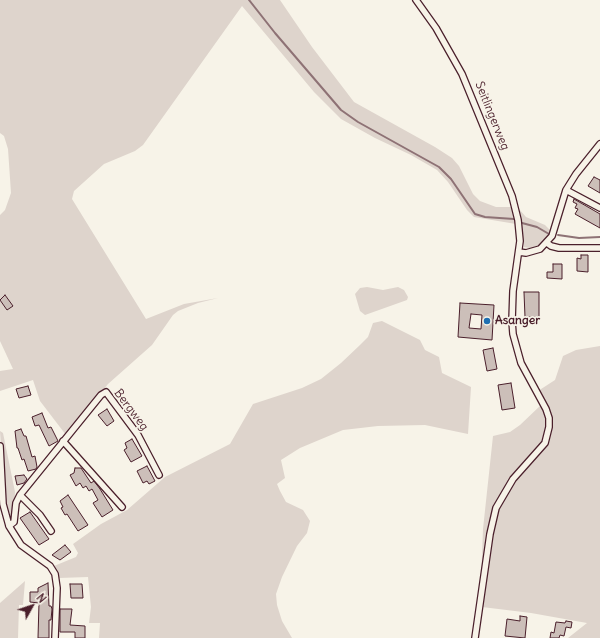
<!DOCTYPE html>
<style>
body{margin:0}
#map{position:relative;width:600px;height:638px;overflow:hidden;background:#f7f3e8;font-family:Delius,sans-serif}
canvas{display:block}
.north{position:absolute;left:12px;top:586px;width:40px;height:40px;-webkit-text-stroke:3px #f7f3e8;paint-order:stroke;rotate:50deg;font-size:11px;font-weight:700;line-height:16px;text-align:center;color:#4a1f2b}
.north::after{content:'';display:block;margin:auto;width:14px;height:18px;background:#4a1f2b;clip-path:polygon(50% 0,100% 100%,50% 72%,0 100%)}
</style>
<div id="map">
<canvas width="600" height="638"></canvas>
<div class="north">N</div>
</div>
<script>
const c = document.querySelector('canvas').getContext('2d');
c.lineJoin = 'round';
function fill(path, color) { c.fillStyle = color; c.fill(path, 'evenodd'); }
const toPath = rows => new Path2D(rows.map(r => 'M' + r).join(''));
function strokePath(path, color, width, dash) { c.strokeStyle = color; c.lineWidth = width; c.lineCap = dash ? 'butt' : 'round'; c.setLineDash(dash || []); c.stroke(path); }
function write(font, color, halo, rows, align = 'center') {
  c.font = font + ' Delius,sans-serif'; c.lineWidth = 3.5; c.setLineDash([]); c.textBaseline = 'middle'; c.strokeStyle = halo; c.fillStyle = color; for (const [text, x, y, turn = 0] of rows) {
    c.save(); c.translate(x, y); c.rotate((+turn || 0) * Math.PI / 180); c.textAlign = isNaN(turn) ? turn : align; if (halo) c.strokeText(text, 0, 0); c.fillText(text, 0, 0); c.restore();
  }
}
fill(toPath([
 [0,0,280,0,312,47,354,102,435,147,452,158,459,166,473,194,480,201,496,207,512,207,516,224,474,217,467,210,448,182,437,170,411,155,375,138,341,119,314,92,242,6,143,145,135,151,104,164,74,191,72,199,146,319,184,304,218,298,198,303,178,311,173,315,152,345,108,384,66,435,40,401,33,380,0,391,0,371,13,369,0,341,0,215,5,210,11,193,8,149,4,136,0,133],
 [519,209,526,217,545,225,552,232,542,245,535,249,524,247],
 [367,287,383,290,398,287,404,290,408,297,407,300,365,315,360,311,355,294,360,288],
 [382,321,420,340,425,350,439,357,442,373,471,387,468,434,425,425,378,426,343,430,300,448,281,460,285,478,277,484,280,491,286,502,303,510,310,521,307,533,297,546,282,577,276,594,277,605,282,621,292,638,99,638,100,623,89,623,91,607,88,577,59,578,54,566,76,557,78,553,73,544,101,524,127,510,165,477,230,444,253,404,302,388,321,379,341,363,360,345,368,337,373,323],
 [600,346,600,638,568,638,587,623,531,613,482,607,492,534,498,507,509,487,545,447,549,438,552,427,550,412,538,391,555,380,563,356,576,350],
 [541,405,547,420,544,438,541,444,508,481,494,507,481,583,483,529,493,436,510,432,520,425],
 [0,431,3,433,15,492,14,510,11,517,5,503],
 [25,581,23,605,19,605,18,638,0,638,0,603]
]), '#ded4cc');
strokePath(toPath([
 [249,0,275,33,341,110,358,122,439,167,451,179,475,214,485,217,514,219],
 [522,223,537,227,549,234],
 [558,235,579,238,600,237]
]), '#8e7275', 2);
const building = toPath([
 [594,177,600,180,600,193,588,186,594,177],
 [574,199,600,214,600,228,575,214,578,209,575,208,577,204,573,202,574,199],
 [581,255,588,255,588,272,577,271,577,258,581,259,581,255],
 [553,264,562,264,562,279,547,278,547,272,553,272,553,264],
 [524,292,539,292,539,317,525,317,524,292],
 [5,295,13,306,7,310,0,300,5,295],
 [460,303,494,305,492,340,458,337,460,303],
 [471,314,482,315,481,329,469,328,471,314],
 [493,348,497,369,487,371,483,350,493,348],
 [511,383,515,408,502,410,498,385,511,383],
 [28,386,31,395,19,398,16,389,28,386],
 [107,409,114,421,107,426,98,415,107,409],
 [42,413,48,428,51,427,58,441,49,446,39,425,35,426,32,417,42,413],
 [21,429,24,436,26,436,32,457,35,456,37,467,36,469,28,471,24,459,22,460,18,448,17,448,15,431,21,429],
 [132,439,142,456,131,462,124,450,127,448,125,443,132,439],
 [147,466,155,481,149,484,147,481,143,483,137,471,147,466],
 [75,468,81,468,91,483,94,481,100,489,113,510,102,517,93,503,98,500,92,489,89,491,86,486,83,488,80,483,76,486,70,475,74,473,75,468],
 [24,475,27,479,24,483,17,485,15,476,24,475],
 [68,495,88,525,78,531,67,514,65,515,61,508,63,507,60,501,68,495],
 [30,512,49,539,39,545,20,518,30,512],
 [65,545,71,552,60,560,52,555,65,545],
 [48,583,49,606,51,606,52,609,51,620,49,620,49,638,38,638,39,603,30,602,30,592,38,592,38,588,48,583],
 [70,584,82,584,83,598,71,598,70,584],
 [60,609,72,609,70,625,85,626,85,638,75,638,75,632,60,632,60,609],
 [520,616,527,617,525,638,505,636,507,619,520,621,520,616],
 [566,621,572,622,571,628,566,627,564,636,560,635,559,638,550,638,551,632,554,633,556,622,565,623,566,621]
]);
fill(building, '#ccbfb9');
strokePath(building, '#4a1f2b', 1);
const minor = toPath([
 [416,0,436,28,462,74,512,196,518,220,520,241,513,291,512,321,513,334,521,363,546,409,549,418,549,427,545,443,513,479,496,508,490,534,475,638],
 [566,190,600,208],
 [547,243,551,246,559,248,600,248],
 [519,252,526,253,540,249,552,236,566,190,576,174,600,144],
 [63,441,122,507],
 [0,446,3,504,9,526,21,545,50,566,55,574,57,588,55,638],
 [20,495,40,515,51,531],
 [9,526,14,522,16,503,20,495,101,395,106,392,138,435,159,475]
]);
strokePath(minor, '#4a1f2b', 8);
strokePath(minor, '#f7f3e8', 5.5);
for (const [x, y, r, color] of [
 [487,321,4,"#1f6fb2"]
]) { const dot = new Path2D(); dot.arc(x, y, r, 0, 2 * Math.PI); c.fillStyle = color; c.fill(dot); strokePath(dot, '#f7f3e8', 1.5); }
write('12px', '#4a1f2b', '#f7f3e8', [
 ["Seitlingerweg",492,116,68],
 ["Bergweg",131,410,53]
]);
write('bold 12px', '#4a1f2b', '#f7f3e8', [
 ["Asanger",495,321]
], 'left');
</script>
